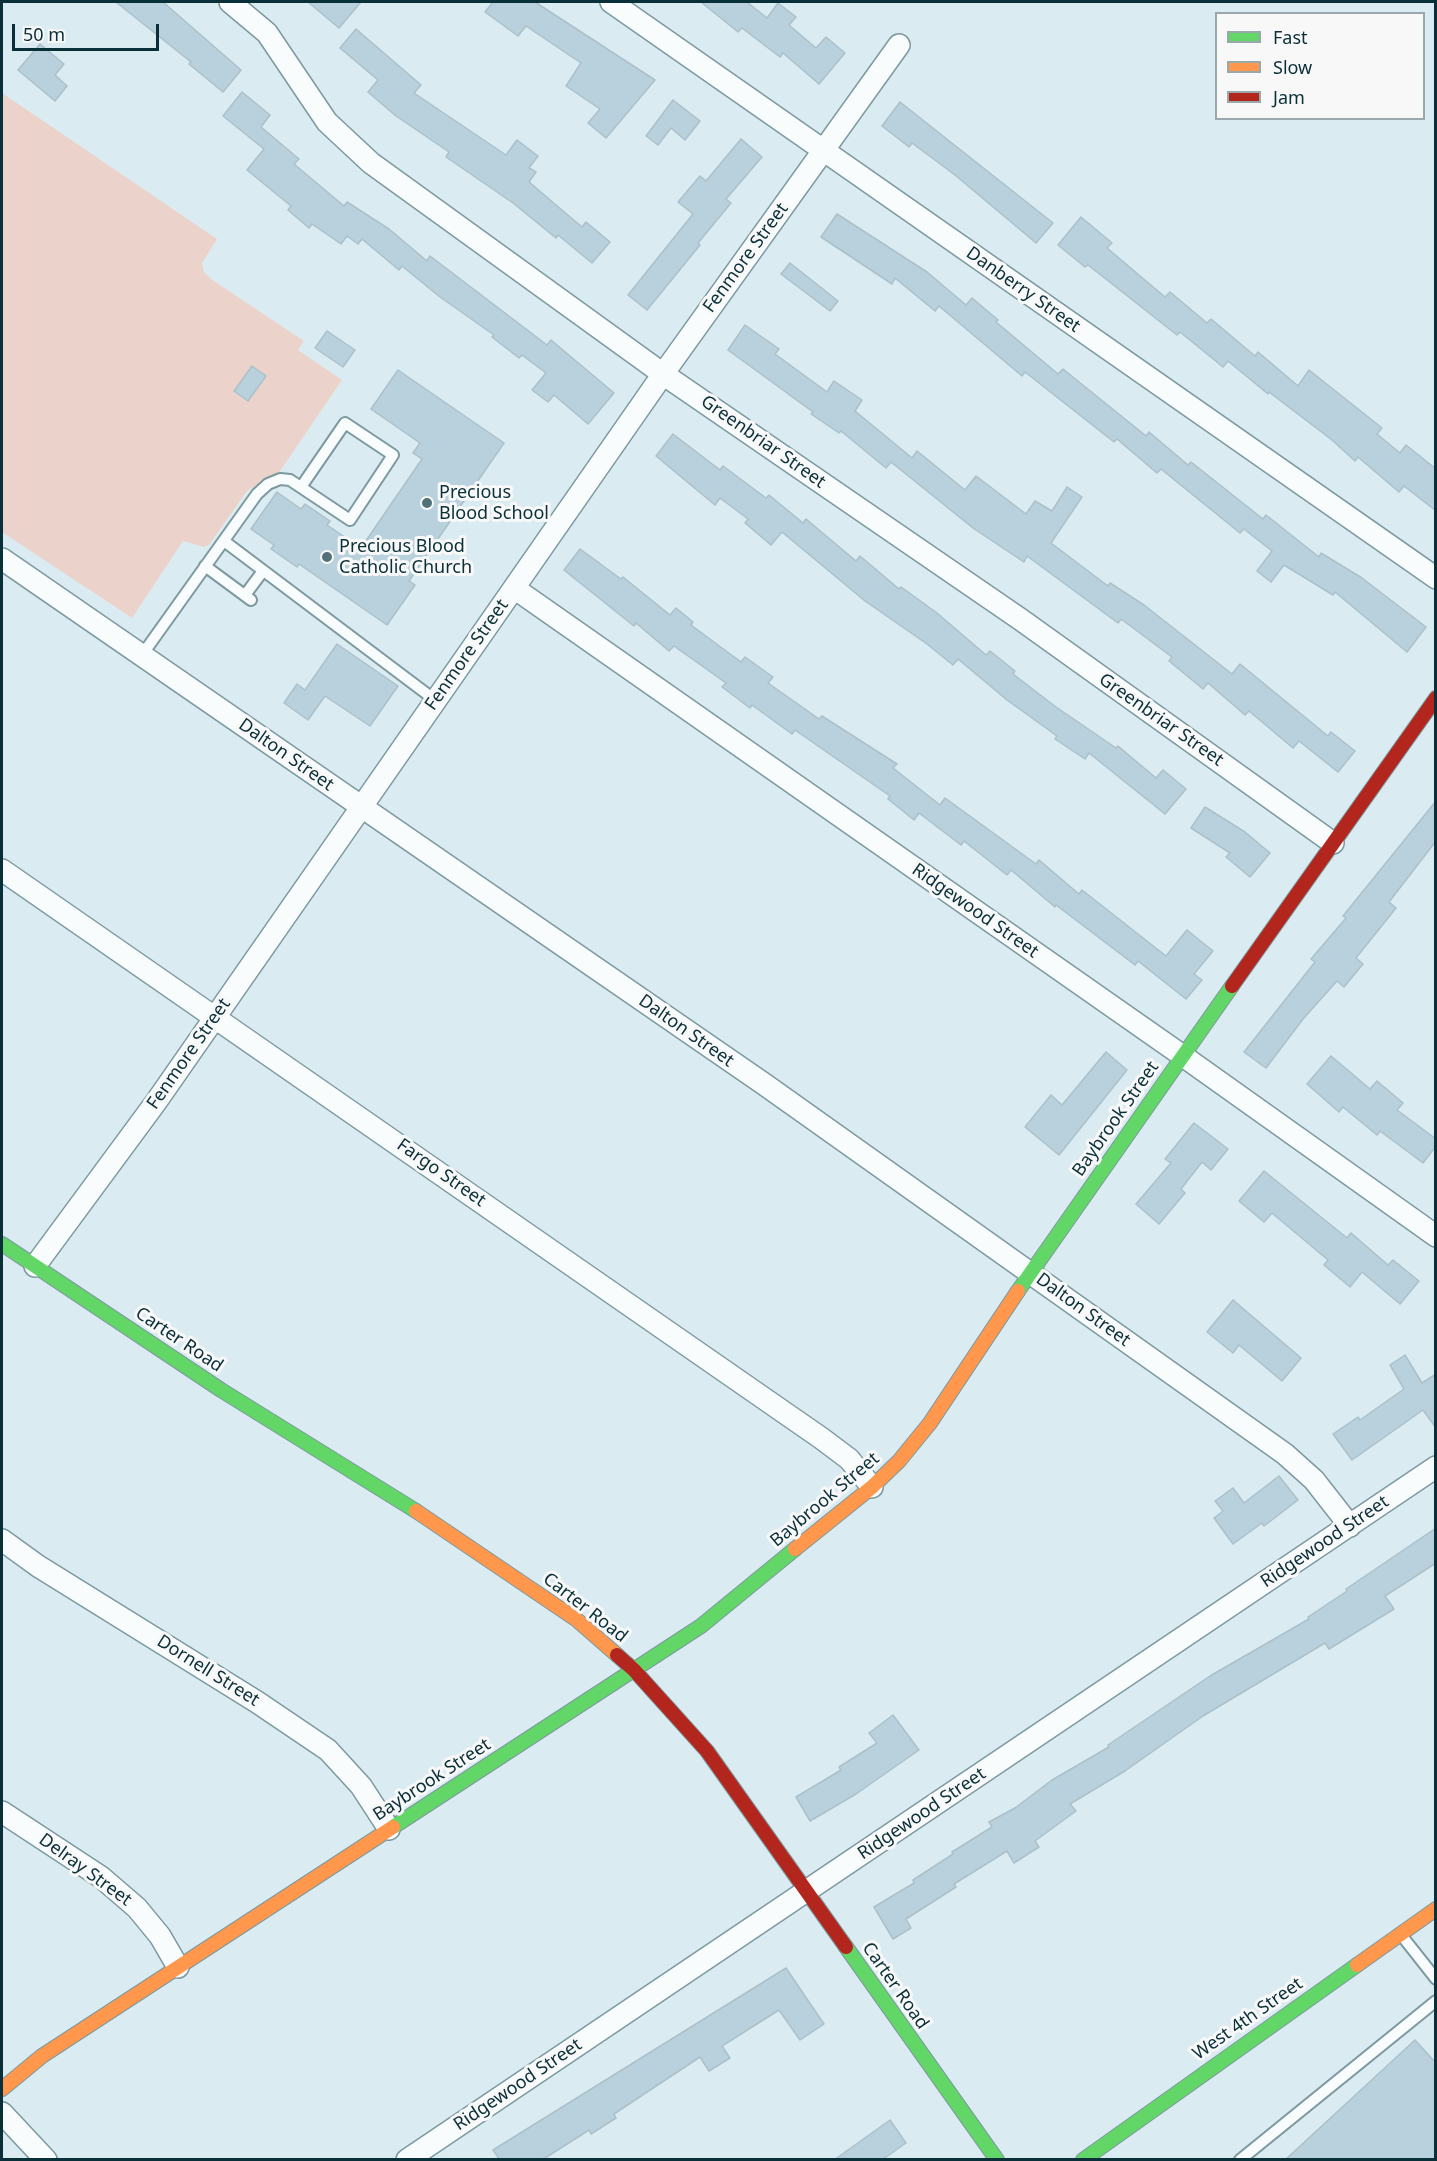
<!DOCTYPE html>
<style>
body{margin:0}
#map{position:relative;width:1437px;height:2161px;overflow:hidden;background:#daecf1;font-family:"Noto Sans",sans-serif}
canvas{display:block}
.frame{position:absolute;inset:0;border:3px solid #092f38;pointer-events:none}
.legend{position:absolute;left:1215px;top:12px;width:210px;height:108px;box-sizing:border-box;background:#f8f8f8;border:2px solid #98a8ab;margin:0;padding:8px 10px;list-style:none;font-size:18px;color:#092f38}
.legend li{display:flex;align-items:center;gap:12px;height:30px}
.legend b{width:30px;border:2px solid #98a8ab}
.scale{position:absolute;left:12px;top:24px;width:147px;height:27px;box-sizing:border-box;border:3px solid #092f38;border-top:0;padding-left:8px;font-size:18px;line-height:21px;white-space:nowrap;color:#092f38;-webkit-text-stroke:4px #f8f8f8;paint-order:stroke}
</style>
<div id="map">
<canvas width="1437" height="2161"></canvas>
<div class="frame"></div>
<ul class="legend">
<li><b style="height:8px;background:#63d668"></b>Fast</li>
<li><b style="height:8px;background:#ff974d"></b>Slow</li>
<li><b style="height:8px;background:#b3261e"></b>Jam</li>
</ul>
<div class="scale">50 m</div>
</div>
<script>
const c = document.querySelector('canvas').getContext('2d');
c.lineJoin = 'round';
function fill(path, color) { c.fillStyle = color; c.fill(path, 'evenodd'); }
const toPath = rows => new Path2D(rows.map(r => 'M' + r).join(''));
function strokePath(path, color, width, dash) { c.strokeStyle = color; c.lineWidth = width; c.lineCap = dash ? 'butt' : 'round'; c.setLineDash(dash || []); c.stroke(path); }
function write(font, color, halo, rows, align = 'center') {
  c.font = font + ' "Noto Sans",sans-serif'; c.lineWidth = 6; c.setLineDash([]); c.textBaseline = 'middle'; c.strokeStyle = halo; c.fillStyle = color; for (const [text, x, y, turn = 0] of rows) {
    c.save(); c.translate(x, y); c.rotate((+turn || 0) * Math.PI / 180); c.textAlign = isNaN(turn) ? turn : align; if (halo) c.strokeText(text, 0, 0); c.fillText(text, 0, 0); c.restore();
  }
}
fill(toPath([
 [2,93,217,239,202,263,204,272,211,279,304,341,298,350,342,380,280,471,247,491,209,545,204,547,183,541,132,618,2,532]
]), '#ebd3cc');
const building = toPath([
 [116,2,163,2,241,70,223,92,189,64,191,62,116,2],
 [308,2,361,2,339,28,308,2],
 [493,2,535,2,655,80,606,138,588,123,600,109,566,86,581,63,526,26,518,36,485,12,493,2],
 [701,2,747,2,767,18,778,3,796,17,789,25,816,48,826,37,845,53,819,84,783,53,780,57,742,28,738,32,701,2],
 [356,29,421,85,414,93,506,155,517,140,538,156,529,168,536,172,529,182,582,227,586,222,610,242,592,263,558,235,556,238,513,203,446,157,449,152,396,116,368,92,378,80,340,48,356,29],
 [40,44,64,64,55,75,67,86,55,101,18,70,40,44],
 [242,92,270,115,261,127,299,159,294,164,344,206,347,202,389,229,427,261,430,256,547,345,551,340,614,393,588,424,554,395,548,402,532,390,546,373,522,355,519,358,492,337,494,335,440,297,402,266,399,270,362,239,358,244,347,236,341,244,312,224,309,228,288,210,291,206,247,170,264,149,223,116,242,92],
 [673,100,700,121,685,140,671,128,658,145,646,136,673,100],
 [900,102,1053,223,1036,243,955,175,912,143,909,147,882,126,900,102],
 [741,139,762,157,726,199,731,203,698,243,700,245,647,310,628,295,693,214,678,202,700,176,706,181,741,139],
 [837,214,927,272,966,305,972,298,998,320,996,322,1058,374,1063,369,1146,436,1149,432,1188,465,1191,462,1263,519,1266,515,1319,557,1321,553,1362,578,1426,627,1407,652,1335,592,1333,595,1284,565,1271,582,1257,571,1272,551,1244,529,1240,533,1161,469,1157,473,1117,439,1114,442,1025,372,1022,376,939,306,935,311,895,278,892,284,821,237,837,214],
 [1081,217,1112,243,1107,248,1165,297,1170,292,1207,323,1211,319,1255,356,1258,352,1298,386,1309,370,1382,428,1377,434,1400,453,1406,445,1436,469,1436,511,1404,486,1399,492,1358,457,1355,461,1332,440,1269,392,1268,394,1228,361,1223,367,1180,332,1177,335,1088,265,1085,267,1058,245,1081,217],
 [790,263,838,301,830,311,781,274,790,263],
 [745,325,779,349,775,354,827,392,834,381,862,400,855,411,912,458,917,451,965,490,976,476,1026,514,1035,501,1052,511,1067,487,1082,497,1051,543,1108,586,1110,583,1144,605,1232,674,1240,664,1328,736,1331,732,1355,751,1338,772,1299,741,1293,748,1249,711,1245,715,1208,683,1203,689,1169,661,1172,657,1121,619,1118,623,1027,556,1024,562,973,528,891,462,886,468,841,431,839,433,811,414,813,412,728,350,745,325],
 [327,331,355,350,343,367,315,348,327,331],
 [252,366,266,376,248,401,234,391,252,366],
 [398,370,504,443,409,581,415,585,387,625,299,564,297,567,271,549,274,545,251,529,277,492,301,509,305,504,330,521,327,525,361,548,422,459,413,453,420,443,371,409,398,370],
 [673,434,720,470,723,466,766,498,769,495,803,523,806,519,856,561,860,556,899,589,901,587,937,613,986,655,990,651,1015,671,1013,674,1056,707,1116,748,1118,746,1156,778,1163,770,1186,789,1165,814,1089,753,1085,759,1055,739,1057,736,1007,700,958,659,953,665,927,644,865,601,782,532,771,545,745,523,748,519,720,498,715,505,656,456,673,434],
 [580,549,621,579,623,577,670,615,676,608,693,622,691,625,741,662,745,657,773,677,768,683,819,719,822,716,897,764,893,768,940,805,945,798,1036,864,1039,860,1079,894,1082,890,1166,956,1187,930,1213,951,1194,974,1202,980,1186,999,1138,961,1135,965,1056,905,1055,907,1011,870,1007,875,964,841,961,845,919,813,914,820,888,799,890,796,795,730,792,734,752,705,750,708,722,687,726,683,674,646,669,651,636,623,634,626,564,570,580,549],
 [337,644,398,686,370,726,325,696,308,720,284,703,297,684,305,690,337,644],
 [1436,801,1436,841,1389,902,1396,908,1356,958,1363,964,1344,987,1337,981,1303,1019,1266,1068,1244,1052,1315,962,1311,959,1346,918,1343,916,1436,801],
 [1205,807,1245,832,1270,853,1250,877,1226,857,1230,853,1191,828,1205,807],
 [1106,1052,1127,1070,1059,1155,1025,1127,1051,1095,1062,1105,1106,1052],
 [1331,1056,1370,1089,1377,1081,1403,1103,1397,1110,1436,1139,1436,1146,1423,1163,1380,1131,1377,1135,1343,1107,1339,1112,1307,1084,1331,1056],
 [1194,1123,1228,1149,1211,1170,1202,1162,1181,1189,1185,1193,1159,1224,1136,1204,1171,1163,1165,1159,1194,1123],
 [1264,1171,1347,1238,1351,1233,1388,1265,1393,1260,1419,1281,1400,1304,1362,1272,1350,1287,1324,1265,1328,1260,1272,1213,1264,1222,1239,1201,1264,1171],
 [1233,1300,1301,1358,1282,1381,1239,1345,1233,1353,1207,1332,1233,1300],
 [1405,1355,1422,1383,1436,1374,1436,1428,1423,1410,1352,1460,1333,1434,1358,1417,1360,1420,1404,1389,1390,1365,1405,1355],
 [1279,1476,1298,1500,1264,1526,1262,1523,1233,1544,1214,1518,1223,1511,1215,1501,1233,1488,1244,1503,1279,1476],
 [1436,1528,1436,1563,1385,1596,1394,1609,1329,1649,1325,1643,1203,1716,1125,1771,1070,1804,1076,1811,1035,1841,1039,1847,1014,1863,1007,1851,954,1884,956,1887,906,1919,911,1928,893,1939,874,1907,914,1883,913,1880,953,1854,952,1852,992,1827,989,1822,1015,1808,1052,1780,1109,1747,1108,1745,1210,1676,1309,1619,1308,1617,1347,1591,1346,1589,1436,1528],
 [893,1715,919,1750,856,1794,810,1821,796,1797,841,1770,839,1767,877,1743,869,1733,893,1715],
 [786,1968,824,2024,800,2040,779,2010,722,2046,730,2058,709,2071,700,2057,614,2114,616,2118,591,2134,589,2130,542,2160,500,2160,493,2150,786,1968],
 [1415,2040,1436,2063,1436,2160,1285,2160,1415,2040],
 [890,2120,906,2143,882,2160,834,2160,890,2120]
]);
fill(building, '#b9d1dd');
strokePath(building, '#abc0ca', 1.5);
const lane = toPath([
 [224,541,435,700],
 [205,566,251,600],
 [245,595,263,571],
 [142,655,257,494,268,484,280,479,290,480,350,520,393,455,345,423,301,487],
 [1402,1936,1436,1979],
 [1240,2160,1436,2001]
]);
const street = toPath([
 [230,2,267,33,327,122,371,163,663,374,1020,619,1333,843],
 [611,2,1436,578],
 [2,559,764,1084,1285,1454,1314,1480,1350,1526],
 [514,588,1183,1056,1436,1236],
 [2,870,821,1438,849,1459,872,1487],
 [35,1266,156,1102,663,374,899,45],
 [2,1540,38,1566,257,1702,328,1750,361,1786,389,1829],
 [2,1812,101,1877,137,1908,160,1936,178,1967],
 [2,2113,46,2160],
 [407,2160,1436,1467]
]);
const fast = toPath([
 [2,1244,221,1390,416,1511],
 [1018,1291,1232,986],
 [393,1827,701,1626,795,1549],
 [846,1947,997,2160],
 [1083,2160,1357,1965]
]);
const slow = toPath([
 [416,1511,577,1620,617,1655],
 [795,1549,872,1487,899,1461,930,1423,1018,1291],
 [1357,1965,1436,1909],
 [2,2089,42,2056,393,1827]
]);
const jam = toPath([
 [1232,986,1436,698],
 [617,1655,634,1670,707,1751,846,1947]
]);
strokePath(lane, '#7c999f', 14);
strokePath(street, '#7c999f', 24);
strokePath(fast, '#7c999f', 16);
strokePath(slow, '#7c999f', 16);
strokePath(jam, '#7c999f', 16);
strokePath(lane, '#f9fcfd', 10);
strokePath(street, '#f9fcfd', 21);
strokePath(fast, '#63d668', 14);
strokePath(slow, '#ff974d', 14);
strokePath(jam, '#b3261e', 14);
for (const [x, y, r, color] of [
 [427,503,6,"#527179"],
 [327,557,6,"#527179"]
]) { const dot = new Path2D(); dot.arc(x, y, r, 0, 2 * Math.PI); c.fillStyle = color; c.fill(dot); strokePath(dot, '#f8f8f8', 2); }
write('18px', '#092f38', '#f8f8f8', [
 ["Fenmore Street",746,258,-54],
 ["Danberry Street",1023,290,35],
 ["Greenbriar Street",763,442,35],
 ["Fenmore Street",467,655,-55],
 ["Greenbriar Street",1161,720,35],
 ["Dalton Street",286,755,35],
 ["Ridgewood Street",975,911,35],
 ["Dalton Street",686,1031,35],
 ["Fenmore Street",189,1054,-55],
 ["Baybrook Street",1116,1119,-55],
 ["Fargo Street",441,1173,35],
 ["Dalton Street",1083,1310,36],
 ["Carter Road",179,1340,34],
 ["Baybrook Street",825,1500,-40],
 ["Ridgewood Street",1325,1542,-34],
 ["Carter Road",585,1608,38],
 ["Dornell Street",208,1671,32],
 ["Baybrook Street",432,1780,-33],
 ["Ridgewood Street",922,1814,-34],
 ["Delray Street",85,1870,36],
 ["Carter Road",895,1986,55],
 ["West 4th Street",1248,2019,-35],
 ["Ridgewood Street",518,2085,-34]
]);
write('18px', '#092f38', '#f8f8f8', [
 ["Precious",439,493],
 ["Blood School",439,514],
 ["Precious Blood",339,547],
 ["Catholic Church",339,568]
], 'left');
</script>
